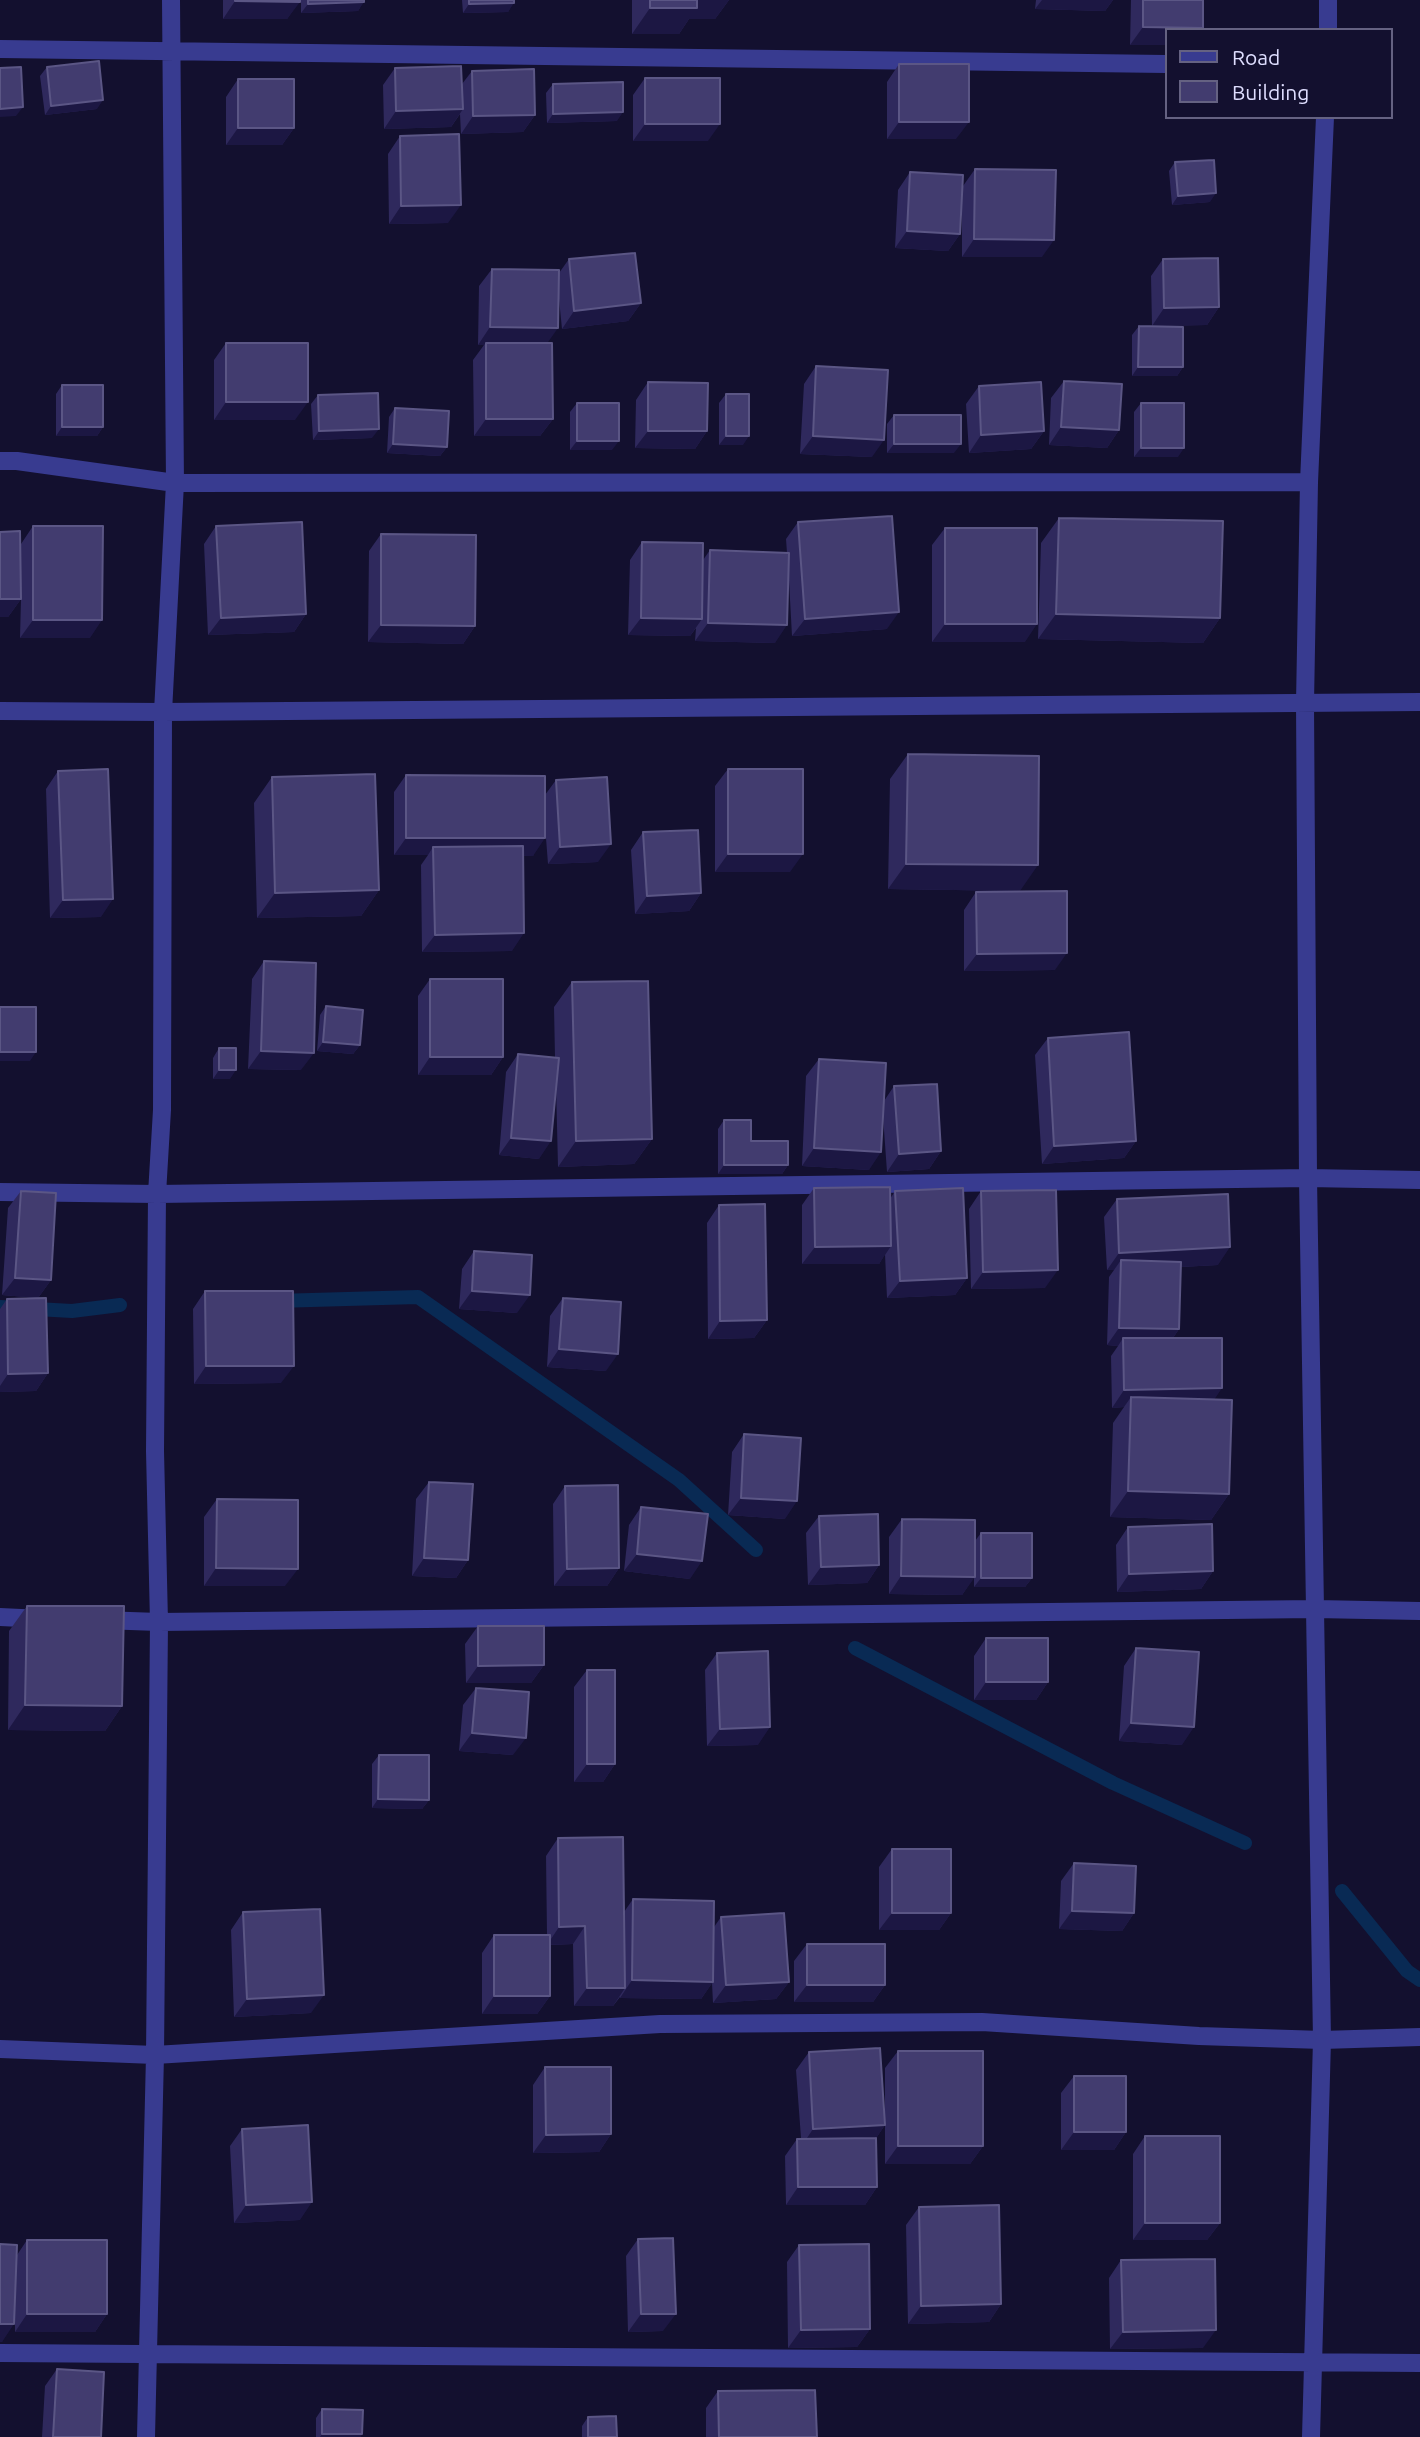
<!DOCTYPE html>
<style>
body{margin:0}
#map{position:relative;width:1420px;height:2437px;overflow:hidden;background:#13102f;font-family:Ubuntu,sans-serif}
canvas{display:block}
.legend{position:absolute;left:1165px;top:28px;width:228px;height:91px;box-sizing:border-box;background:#13102f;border:2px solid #656282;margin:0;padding:9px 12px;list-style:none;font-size:21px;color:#dfdeff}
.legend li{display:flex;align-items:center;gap:14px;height:35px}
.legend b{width:35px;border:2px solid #656282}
</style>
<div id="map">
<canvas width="1420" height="2437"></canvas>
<ul class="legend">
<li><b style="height:9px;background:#383b90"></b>Road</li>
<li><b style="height:19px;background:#423c6f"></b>Building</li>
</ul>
</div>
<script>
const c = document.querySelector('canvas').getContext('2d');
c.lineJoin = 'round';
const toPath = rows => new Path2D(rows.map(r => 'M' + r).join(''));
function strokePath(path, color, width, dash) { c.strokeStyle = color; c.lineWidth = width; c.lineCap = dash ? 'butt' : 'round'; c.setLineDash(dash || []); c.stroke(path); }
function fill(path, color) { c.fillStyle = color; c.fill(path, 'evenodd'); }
strokePath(toPath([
 [276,1301,418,1297,679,1480,756,1550],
 [0,1307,72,1311,120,1305],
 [855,1648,1113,1783,1245,1843],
 [1342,1891,1407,1971,1420,1980]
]), '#092a54', 14);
strokePath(toPath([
 [1328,0,1328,30],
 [0,49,1166,64],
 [0,461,17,461,175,483,1309,482],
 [0,711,163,712,1420,702],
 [0,1192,157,1194,1308,1178,1420,1180],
 [0,1617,42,1619],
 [101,1620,159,1622,1315,1609,1420,1611],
 [0,2049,155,2055,660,2024,982,2022,1199,2036,1322,2040,1420,2037],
 [0,2353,1420,2363],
 [146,2437,155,2055,159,1622,155,1451,157,1194,162,1110,163,712,175,483,171,0],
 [1311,2437,1322,2040,1308,1178,1305,703,1309,482,1325,117]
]), '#383b90', 18);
fill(toPath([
 [223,0,300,0,287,19,223,19],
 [301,0,364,0,358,11,301,13],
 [462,0,514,0,508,12,463,13],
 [632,0,729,0,715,19,689,19,679,34,632,34],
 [1036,0,1113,0,1105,11,1035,9],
 [1131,0,1203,0,1166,30,1166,45,1130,45],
 [899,64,956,139,887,139,887,82],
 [47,67,97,109,45,115,40,76],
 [395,68,462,84,472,71,535,115,523,132,461,134,460,114,451,127,384,129,383,85],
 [645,78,708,141,633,141,633,95],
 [238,79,294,128,282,145,226,145,226,97],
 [553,84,617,121,547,123,546,93],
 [400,136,448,223,389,224,388,154],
 [1175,162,1210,202,1172,205,1169,171],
 [975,169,1042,257,962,257,962,193,960,234,948,251,895,248,898,190,910,172,963,186],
 [569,259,641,303,628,321,562,329,559,299,547,343,553,419,540,436,474,436,473,360,484,345,478,345,479,286,492,269,559,273],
 [1163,259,1219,307,1207,325,1152,326,1151,276],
 [1139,326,1183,367,1177,376,1132,376,1132,335],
 [226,343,295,420,214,420,214,360],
 [816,366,872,457,800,454,804,384],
 [1064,381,1119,430,1107,448,1049,445,1051,398],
 [648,382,707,431,695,449,635,448,636,400],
 [62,385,103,427,97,436,56,436,56,394],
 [979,386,1044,431,1031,449,969,453,966,404],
 [726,394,743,445,719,445,719,403],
 [318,395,372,438,313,440,311,404],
 [577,403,612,450,570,450,570,412],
 [1141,403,1178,457,1134,457,1134,412],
 [395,408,447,447,440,456,387,453,389,417],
 [894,415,954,453,887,453,887,424],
 [1059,518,1220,618,1203,643,1038,639,1041,543],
 [798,522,887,629,792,636,789,581,775,643,695,641,696,628,690,636,628,635,630,560,642,542,703,560,710,550,787,553,786,539],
 [33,526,90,638,20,638,21,599,8,617,0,617,21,597,21,544],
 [216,526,306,614,294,632,208,635,204,544],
 [945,528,1025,642,932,642,932,545],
 [381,534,475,626,463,644,368,642,369,551],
 [908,754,1020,891,888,889,890,779],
 [728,769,790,872,715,872,715,786],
 [58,771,101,917,50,918,46,789],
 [406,775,545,795,556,780,598,862,548,864,545,825,533,856,523,856,512,951,422,952,421,865,428,855,394,855,394,792],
 [272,777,379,890,361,916,257,918,254,803],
 [643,832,701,893,689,911,635,914,631,850],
 [976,892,1055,970,964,971,964,910],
 [264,961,301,1070,248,1069,252,979],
 [430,979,503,1057,491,1075,418,1075,418,996],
 [572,982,652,1139,634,1164,558,1167,556,1085,539,1159,499,1155,506,1072,518,1054,555,1058,554,1007],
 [326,1006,360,1045,353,1054,317,1051,320,1015],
 [1048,1038,1136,1141,1124,1158,1042,1164,1035,1055],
 [219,1048,230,1079,213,1079,213,1058],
 [819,1059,884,1101,894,1086,941,1151,929,1169,887,1172,883,1116,869,1170,802,1166,806,1076],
 [724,1120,751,1141,788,1165,782,1174,718,1174,718,1129],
 [814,1188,890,1199,895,1191,967,1278,955,1295,887,1298,885,1254,879,1264,802,1264,802,1205],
 [21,1191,51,1280,38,1298,2,1295,8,1208],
 [981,1191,1045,1288,971,1289,969,1209],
 [1117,1199,1218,1265,1181,1267,1179,1329,1173,1338,1214,1400,1229,1494,1211,1520,1110,1517,1113,1423,1124,1407,1112,1408,1111,1356,1118,1346,1107,1345,1109,1277,1114,1270,1107,1270,1104,1217],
 [719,1205,767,1320,754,1338,708,1339,707,1223],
 [474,1251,517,1313,459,1309,462,1269],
 [205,1291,281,1383,194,1384,193,1309],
 [563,1298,606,1371,547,1367,550,1316],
 [7,1299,48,1373,36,1391,0,1392,0,1309],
 [744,1434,785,1519,728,1515,732,1452],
 [429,1482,468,1560,456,1578,412,1576,416,1499],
 [565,1486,619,1568,607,1586,554,1586,553,1504],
 [217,1499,285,1586,204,1586,204,1517],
 [641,1507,690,1579,624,1571,629,1525],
 [819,1516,879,1565,867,1583,808,1585,806,1533],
 [902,1519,975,1541,981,1533,1032,1578,1025,1587,974,1587,974,1577,962,1595,889,1594,889,1537],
 [1128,1527,1213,1571,1201,1589,1117,1592,1116,1545],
 [27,1606,122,1706,105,1731,8,1730,9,1631],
 [478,1626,544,1665,531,1683,466,1683,465,1644],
 [986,1638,1048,1682,1036,1700,974,1700,974,1656],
 [1136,1648,1182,1745,1119,1741,1124,1666],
 [717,1653,758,1745,707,1746,705,1670],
 [587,1670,615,1764,603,1782,574,1782,574,1687],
 [476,1688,513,1755,459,1751,463,1705],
 [379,1755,429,1800,422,1809,372,1808,372,1764],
 [558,1838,624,1912,633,1899,714,1927,721,1917,789,1982,776,1999,713,2003,712,1983,701,1999,620,1998,620,1997,613,2006,574,2006,573,1944,550,1945,550,1996,537,2014,482,2014,482,1953,494,1935,547,1935,546,1856],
 [892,1849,951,1913,939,1930,879,1930,879,1867],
 [1074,1863,1134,1913,1122,1931,1059,1929,1061,1881],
 [243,1912,311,2013,234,2017,231,1930],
 [807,1944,885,1985,873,2002,794,2002,794,1961],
 [898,2051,983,2146,970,2164,885,2164,885,2068],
 [809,2052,885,2125,876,2138,877,2187,865,2205,786,2205,785,2156,797,2139,801,2138,796,2070],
 [545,2067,611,2134,599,2152,533,2153,533,2085],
 [1074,2076,1126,2132,1114,2150,1061,2150,1061,2093],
 [242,2129,300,2220,234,2223,230,2146],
 [1145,2136,1220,2223,1207,2240,1133,2240,1133,2154],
 [919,2207,1001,2304,989,2322,908,2324,906,2225],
 [638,2239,663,2331,628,2332,626,2256],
 [27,2240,107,2314,95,2332,15,2332,15,2299,2,2342,0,2342,0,2244,17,2255],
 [799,2245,870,2329,857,2347,788,2348,787,2262],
 [1121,2260,1203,2348,1110,2349,1109,2278],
 [57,2369,101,2437,42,2437,45,2386],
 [718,2391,817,2437,706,2437,706,2408],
 [322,2409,361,2437,316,2437,316,2418],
 [588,2417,617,2437,582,2437,582,2426]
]), '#2f295d');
fill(toPath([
 [693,0,729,0,715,19,689,19,679,34,632,34,650,8],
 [1042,0,1113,0,1105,11,1035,9],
 [235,1,300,2,287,19,223,19],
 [364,2,358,11,301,13,308,4],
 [514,3,508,12,463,13,469,4],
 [1143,27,1203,28,1201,30,1166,30,1166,45,1130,45],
 [103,100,97,109,45,115,51,106],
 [23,107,16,116,0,117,0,109],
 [463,109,451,127,384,129,396,111],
 [623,112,617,121,547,123,553,114],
 [535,115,523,132,461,134,473,116],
 [899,122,969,122,956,139,887,139],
 [645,124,720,124,708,141,633,141],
 [238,128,294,128,282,145,226,145],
 [1216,193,1210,202,1172,205,1178,196],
 [461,205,448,223,389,224,401,206],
 [907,231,960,234,948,251,895,248],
 [974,239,1054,240,1042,257,962,257],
 [641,303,628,321,562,329,574,311],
 [1219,307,1207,325,1152,326,1164,308],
 [490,327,558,328,546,345,486,343,484,345,478,345],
 [1138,367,1183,367,1177,376,1132,376],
 [226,402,308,402,295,420,214,420],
 [486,419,553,419,540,436,474,436],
 [62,427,103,427,97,436,56,436],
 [1061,427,1119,430,1107,448,1049,445],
 [379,429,372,438,313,440,319,431],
 [648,431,707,431,695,449,635,448],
 [1044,431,1031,449,969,453,981,435],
 [726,436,749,436,743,445,719,445],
 [813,436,884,440,872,457,800,454],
 [577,441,619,441,612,450,570,450],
 [393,444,447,447,440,456,387,453],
 [894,444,961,444,954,453,887,453],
 [1141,448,1184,448,1178,457,1134,457],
 [0,599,21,599,8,617,0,617],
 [899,612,887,629,792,636,805,619],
 [306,614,294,632,208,635,221,618],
 [1056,614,1220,618,1203,643,1038,639],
 [641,618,702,619,690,636,628,635],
 [33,620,102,620,90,638,20,638],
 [708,623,787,625,775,643,695,641],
 [945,624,1037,624,1025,642,932,642],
 [381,625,475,626,463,644,368,642],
 [406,838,545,838,533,856,434,855,433,847,428,855,394,855],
 [611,844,598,862,548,864,560,847],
 [728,854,803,854,790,872,715,872],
 [906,864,1038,865,1020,891,888,889],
 [379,890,361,916,257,918,275,893],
 [701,893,689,911,635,914,647,896],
 [113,899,101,917,50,918,63,900],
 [524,933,512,951,422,952,435,935],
 [1067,953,1055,970,964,971,977,954],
 [323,1042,360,1045,353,1054,317,1051],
 [261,1051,314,1053,301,1070,248,1069],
 [0,1052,36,1052,30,1061,0,1061],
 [430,1057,503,1057,491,1075,418,1075],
 [219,1070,236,1070,230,1079,213,1079],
 [511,1138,551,1141,539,1159,499,1155],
 [652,1139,634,1164,558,1167,576,1141],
 [1136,1141,1124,1158,1042,1164,1054,1146],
 [814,1148,881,1152,869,1170,802,1166],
 [941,1151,929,1169,887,1172,899,1154],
 [724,1165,788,1165,782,1174,718,1174],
 [891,1246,879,1264,802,1264,815,1247],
 [1230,1247,1218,1265,1121,1270,1121,1260,1114,1270,1107,1270,1119,1253],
 [1058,1270,1045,1288,971,1289,983,1272],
 [15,1278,51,1280,38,1298,2,1295],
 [967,1278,955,1295,887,1298,900,1281],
 [472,1291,530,1295,517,1313,459,1309],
 [767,1320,754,1338,708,1339,720,1321],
 [1119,1328,1179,1329,1167,1347,1123,1338,1118,1346,1107,1345],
 [559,1349,618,1354,606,1371,547,1367],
 [206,1366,294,1366,281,1383,194,1384],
 [48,1373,36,1391,0,1392,0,1386,8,1374],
 [1222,1388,1210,1406,1131,1397,1124,1407,1112,1408,1124,1390],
 [1128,1491,1229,1494,1211,1520,1110,1517],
 [741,1498,797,1501,785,1519,728,1515],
 [637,1554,702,1561,690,1579,624,1571],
 [424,1558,468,1560,456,1578,412,1576],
 [879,1565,867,1583,808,1585,821,1567],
 [216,1568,298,1569,285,1586,204,1586],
 [619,1568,607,1586,554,1586,567,1569],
 [1213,1571,1201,1589,1117,1592,1129,1574],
 [901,1576,975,1577,962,1595,889,1594],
 [981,1578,1032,1578,1025,1587,974,1587],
 [544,1665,531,1683,466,1683,478,1666],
 [986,1682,1048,1682,1036,1700,974,1700],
 [25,1705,122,1706,105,1731,8,1730],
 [1131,1723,1194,1727,1182,1745,1119,1741],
 [770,1727,758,1745,707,1746,720,1729],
 [472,1733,526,1738,513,1755,459,1751],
 [587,1764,615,1764,603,1782,574,1782],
 [378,1799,429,1800,422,1809,372,1808],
 [1072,1911,1134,1913,1122,1931,1059,1929],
 [892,1913,951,1913,939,1930,879,1930],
 [585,1926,573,1944,547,1945,559,1927],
 [632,1980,713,1982,701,1999,620,1998],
 [789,1982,776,1999,713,2003,726,1985],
 [807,1985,885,1985,873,2002,794,2002],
 [587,1988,625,1988,613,2006,574,2006],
 [324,1995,311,2013,234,2017,247,1999],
 [494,1996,550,1996,537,2014,482,2014],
 [885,2125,873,2143,801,2147,813,2129],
 [1074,2132,1126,2132,1114,2150,1061,2150],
 [611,2134,599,2152,533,2153,546,2135],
 [898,2146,983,2146,970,2164,885,2164],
 [798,2187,877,2187,865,2205,786,2205],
 [312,2202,300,2220,234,2223,246,2205],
 [1145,2223,1220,2223,1207,2240,1133,2240],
 [1001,2304,989,2322,908,2324,921,2306],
 [27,2314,107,2314,95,2332,15,2332],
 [641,2314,676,2314,663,2331,628,2332],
 [0,2324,14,2324,2,2342,0,2342],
 [870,2329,857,2347,788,2348,801,2330],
 [1216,2330,1203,2348,1110,2349,1123,2332],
 [322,2434,362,2434,361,2437,320,2437]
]), '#1c1743');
const building = toPath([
 [235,0,300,0,300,2,235,1,235,0],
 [308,0,364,0,364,2,308,4,308,0],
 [469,0,514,0,514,3,469,4,469,0],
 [650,0,697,0,697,8,650,8,650,0],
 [1143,0,1203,0,1203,28,1143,27,1143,0],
 [99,61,103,100,51,106,47,67,99,61],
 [899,64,969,64,969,122,899,122,899,64],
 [461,66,463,109,396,111,395,68,461,66],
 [21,67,23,107,0,109,0,68,21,67],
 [534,69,535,115,473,116,472,71,534,69],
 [645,78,720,78,720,124,645,124,645,78],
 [238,79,294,79,294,128,238,128,238,79],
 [623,82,623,112,553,114,553,84,623,82],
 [459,134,461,205,401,206,400,136,459,134],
 [1214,160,1216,193,1178,196,1175,162,1214,160],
 [975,169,1056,170,1054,240,974,239,975,169],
 [910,172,963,175,960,234,907,231,910,172],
 [635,253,641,303,574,311,569,259,635,253],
 [1218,258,1219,307,1164,308,1163,259,1218,258],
 [492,269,559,270,558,328,490,327,492,269],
 [1139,326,1183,327,1183,367,1138,367,1139,326],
 [226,343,308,343,308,402,226,402,226,343],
 [486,343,552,343,553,419,486,419,486,343],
 [816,366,888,370,884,440,813,436,816,366],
 [1064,381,1122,384,1119,430,1061,427,1064,381],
 [648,382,708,383,707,431,648,431,648,382],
 [1041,382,1044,431,981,435,979,386,1041,382],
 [62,385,103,385,103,427,62,427,62,385],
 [378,393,379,429,319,431,318,395,378,393],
 [726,394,749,394,749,436,726,436,726,394],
 [577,403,619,403,619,441,577,441,577,403],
 [1141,403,1184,403,1184,448,1141,448,1141,403],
 [395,408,449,411,447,447,393,444,395,408],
 [894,415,961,415,961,444,894,444,894,415],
 [892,516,899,612,805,619,798,522,892,516],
 [1059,518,1223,521,1220,618,1056,614,1059,518],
 [302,522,306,614,221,618,216,526,302,522],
 [33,526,103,526,102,620,33,620,33,526],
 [945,528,1037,528,1037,624,945,624,945,528],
 [20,531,21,599,0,599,0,532,20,531],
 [381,534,476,535,475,626,381,625,381,534],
 [642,542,703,543,702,619,641,618,642,542],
 [710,550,789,553,787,625,708,623,710,550],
 [908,754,1039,756,1038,865,906,864,908,754],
 [108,769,113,899,63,900,58,771,108,769],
 [728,769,803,769,803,854,728,854,728,769],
 [375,774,379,890,275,893,272,777,375,774],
 [406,775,545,776,545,838,406,838,406,775],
 [607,777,611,844,560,847,556,780,607,777],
 [698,830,701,893,647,896,643,832,698,830],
 [523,846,524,933,435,935,433,847,523,846],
 [1067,891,1067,953,977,954,976,892,1067,891],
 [264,961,316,963,314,1053,261,1051,264,961],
 [430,979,503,979,503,1057,430,1057,430,979],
 [648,981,652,1139,576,1141,572,982,648,981],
 [326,1006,363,1010,360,1045,323,1042,326,1006],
 [0,1007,36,1007,36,1052,0,1052,0,1007],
 [1129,1032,1136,1141,1054,1146,1048,1038,1129,1032],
 [219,1048,236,1048,236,1070,219,1070,219,1048],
 [518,1054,559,1058,551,1141,511,1138,518,1054],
 [819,1059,886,1063,881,1152,814,1148,819,1059],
 [937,1084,941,1151,899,1154,894,1086,937,1084],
 [724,1120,751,1120,751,1141,788,1141,788,1165,724,1165,724,1120],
 [890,1187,891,1246,815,1247,814,1188,890,1187],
 [963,1188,967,1278,900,1281,895,1191,963,1188],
 [1056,1190,1058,1270,983,1272,981,1191,1056,1190],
 [21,1191,56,1193,51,1280,15,1278,21,1191],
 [1228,1194,1230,1247,1119,1253,1117,1199,1228,1194],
 [765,1204,767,1320,720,1321,719,1205,765,1204],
 [474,1251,532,1255,530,1295,472,1291,474,1251],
 [1121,1260,1181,1262,1179,1329,1119,1328,1121,1260],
 [205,1291,293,1291,294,1366,206,1366,205,1291],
 [46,1298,48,1373,8,1374,7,1299,46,1298],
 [563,1298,621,1302,618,1354,559,1349,563,1298],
 [1123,1338,1222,1338,1222,1388,1124,1390,1123,1338],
 [1131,1397,1232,1400,1229,1494,1128,1491,1131,1397],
 [744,1434,801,1438,797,1501,741,1498,744,1434],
 [429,1482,473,1484,468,1560,424,1558,429,1482],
 [618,1485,619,1568,567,1569,565,1486,618,1485],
 [217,1499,298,1500,298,1569,216,1568,217,1499],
 [641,1507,708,1514,702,1561,637,1554,641,1507],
 [878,1514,879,1565,821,1567,819,1516,878,1514],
 [902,1519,975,1520,975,1577,901,1576,902,1519],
 [1212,1524,1213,1571,1129,1574,1128,1527,1212,1524],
 [981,1533,1032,1533,1032,1578,981,1578,981,1533],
 [27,1606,124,1606,122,1706,25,1705,27,1606],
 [478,1626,544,1626,544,1665,478,1666,478,1626],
 [986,1638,1048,1638,1048,1682,986,1682,986,1638],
 [1136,1648,1199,1652,1194,1727,1131,1723,1136,1648],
 [768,1651,770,1727,720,1729,717,1653,768,1651],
 [587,1670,615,1670,615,1764,587,1764,587,1670],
 [476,1688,529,1692,526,1738,472,1733,476,1688],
 [379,1755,429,1755,429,1800,378,1799,379,1755],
 [623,1837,625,1988,587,1988,585,1926,559,1927,558,1838,623,1837],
 [892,1849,951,1849,951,1913,892,1913,892,1849],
 [1074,1863,1136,1866,1134,1913,1072,1911,1074,1863],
 [633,1899,714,1901,713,1982,632,1980,633,1899],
 [320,1909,324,1995,247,1999,243,1912,320,1909],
 [784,1913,789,1982,726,1985,721,1917,784,1913],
 [494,1935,550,1935,550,1996,494,1996,494,1935],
 [807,1944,885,1944,885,1985,807,1985,807,1944],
 [880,2048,885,2125,813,2129,809,2052,880,2048],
 [898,2051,983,2051,983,2146,898,2146,898,2051],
 [545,2067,611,2067,611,2134,546,2135,545,2067],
 [1074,2076,1126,2076,1126,2132,1074,2132,1074,2076],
 [308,2125,312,2202,246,2205,242,2129,308,2125],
 [1145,2136,1220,2136,1220,2223,1145,2223,1145,2136],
 [876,2138,877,2187,798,2187,797,2139,876,2138],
 [999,2205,1001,2304,921,2306,919,2207,999,2205],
 [673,2238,676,2314,641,2314,638,2239,673,2238],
 [27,2240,107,2240,107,2314,27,2314,27,2240],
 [0,2244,17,2245,14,2324,0,2324,0,2244],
 [869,2244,870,2329,801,2330,799,2245,869,2244],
 [1215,2259,1216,2330,1123,2332,1121,2260,1215,2259],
 [57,2369,104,2372,101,2437,53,2437,57,2369],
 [815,2390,817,2437,719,2437,718,2391,815,2390],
 [322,2409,363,2410,362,2434,322,2434,322,2409],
 [616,2416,617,2437,588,2437,588,2417,616,2416]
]);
fill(building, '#423c6f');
strokePath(building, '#5b5685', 2);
</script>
